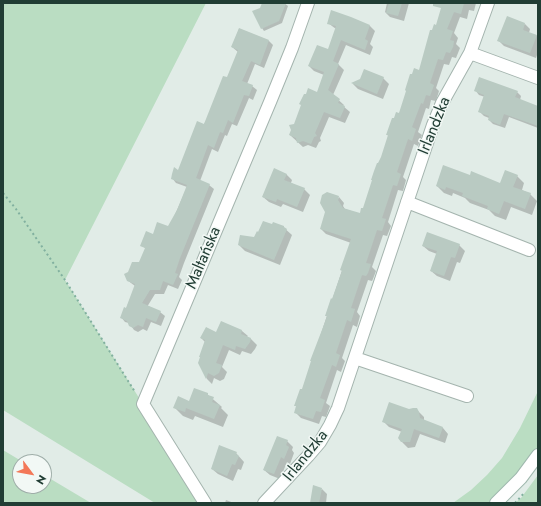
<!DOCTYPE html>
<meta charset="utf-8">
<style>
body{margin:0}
#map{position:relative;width:541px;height:506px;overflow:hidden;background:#e1ece7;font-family:Jost,sans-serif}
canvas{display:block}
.frame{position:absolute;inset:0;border:4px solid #213d34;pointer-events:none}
.north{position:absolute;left:12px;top:454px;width:40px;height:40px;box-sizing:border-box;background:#f2f8f5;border:1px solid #9eada8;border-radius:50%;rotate:122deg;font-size:11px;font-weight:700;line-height:16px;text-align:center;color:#213d34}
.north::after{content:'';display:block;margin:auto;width:14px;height:18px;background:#f37858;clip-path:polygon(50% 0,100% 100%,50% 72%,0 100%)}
</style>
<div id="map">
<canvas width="541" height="506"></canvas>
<div class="frame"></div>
<div class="north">N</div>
</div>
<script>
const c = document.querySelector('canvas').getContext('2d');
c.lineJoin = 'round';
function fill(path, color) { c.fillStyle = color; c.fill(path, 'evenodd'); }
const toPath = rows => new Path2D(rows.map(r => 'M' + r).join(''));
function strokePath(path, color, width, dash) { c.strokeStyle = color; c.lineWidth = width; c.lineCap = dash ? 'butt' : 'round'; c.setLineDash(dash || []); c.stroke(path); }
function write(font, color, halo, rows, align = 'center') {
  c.font = font + ' Jost,sans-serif'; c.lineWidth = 3; c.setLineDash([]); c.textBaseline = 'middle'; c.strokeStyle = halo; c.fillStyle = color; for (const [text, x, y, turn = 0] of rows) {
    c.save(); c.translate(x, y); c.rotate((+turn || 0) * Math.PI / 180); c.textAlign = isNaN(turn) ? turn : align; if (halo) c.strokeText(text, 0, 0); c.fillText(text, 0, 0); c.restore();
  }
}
fill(toPath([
 [3,3,206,3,65,280,205,503,155,503,3,410],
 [538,391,538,455,496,503,453,503,471,490,487,475,502,458,520,428],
 [3,450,23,462,20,462,20,486,44,486,44,475,91,503,3,503],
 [538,475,538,503,515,503,521,498]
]), '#baddc2');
fill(toPath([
 [263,3,284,3,288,6,282,23,264,31,262,28,261,9],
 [387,3,409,3,404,21,390,17,385,12],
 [443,3,476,3,474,11,469,10,467,19,460,17,454,33,458,38,456,44,460,48,456,58,452,57,449,65,444,64,436,88,439,91,436,101,431,100,429,109,426,108,418,132,422,135,420,141,418,146,414,144,403,177,406,180,403,191,398,190,388,222,391,226,387,236,383,235,372,267,376,271,373,279,372,281,368,280,357,312,360,316,357,327,353,325,342,358,345,361,341,372,337,370,326,403,330,406,326,417,322,416,319,424,301,418,295,412,351,243,326,234,321,229,339,197,344,203,343,206,345,209,360,214,364,210,389,136,387,135,394,119,399,114,420,71,437,27],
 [351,18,370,26,375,31,370,44,373,47,370,55,346,45,338,64,344,70,333,95,344,105,343,106,350,112,345,123,329,117,320,138,321,141,319,142,316,148,308,145,303,147,290,135,294,125,318,93,324,75,314,71,309,66,328,51,336,29,328,23],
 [525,24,530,29,529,33,538,36,538,52,536,58,504,46,499,41],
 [239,29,269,41,273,45,264,68,255,64,247,84,252,86,257,90,253,100,249,98,237,126,232,124,227,136,225,135,218,152,212,149,200,181,209,185,214,189,184,263,179,277,182,280,178,289,168,285,164,294,155,294,147,307,160,312,165,316,161,326,151,322,147,331,143,329,138,332,134,330,129,323,125,322,121,317,126,309,135,286,127,280,140,263,146,249,142,245,153,235,169,227,177,210,187,187,176,183,172,178,179,171,228,79,238,52,232,47],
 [383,78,389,84,383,99,358,89,353,84,360,80],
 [475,90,517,92,521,96,520,100,538,107,538,128,509,117,505,128,493,124,489,120,489,118,484,116,479,111,485,97,479,95],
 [286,174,292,180,291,183,304,189,310,195,303,212,283,204,281,207,269,202,263,197],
 [471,176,501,184,517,176,524,183,522,190,530,194,537,201,532,215,511,207,506,220,495,216,489,210,470,203,465,198,453,193,452,196,444,193,437,186],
 [283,227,292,235,280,265,245,251,239,245],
 [459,245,465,251,460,263,457,262,450,281,437,276,431,271,437,254,429,251,423,246],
 [222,322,242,331,248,336,247,337,251,339,257,345,255,349,251,354,242,351,240,355,229,350,222,367,227,372,224,379,220,381,214,378,212,384,207,379,199,363,205,342,201,338,217,333],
 [207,394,222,407,221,408,228,415,223,427,195,416,193,420,183,416,174,407],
 [409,410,418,411,424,417,424,421,443,428,448,434,445,443,420,434,415,447,408,448,402,442,402,432,389,427,383,421],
 [287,441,293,447,292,450,294,453,290,464,287,462,280,479,270,475,264,470],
 [236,453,244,462,241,470,238,469,233,481,218,474,212,469],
 [322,489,327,494,326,503,311,503],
 [226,500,234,503,225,503]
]), '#0003');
fill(toPath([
 [262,3,286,3,279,21,261,29,252,11,260,8],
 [389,3,402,3,398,16,386,13],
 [433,3,464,3,461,14,454,12,447,29,453,31,450,40,454,41,453,47,450,53,446,52,443,60,438,59,430,83,434,85,430,96,426,95,423,104,421,103,412,127,416,129,412,141,408,139,397,172,401,174,397,186,393,185,382,218,386,219,382,231,377,230,366,263,371,264,368,273,366,276,362,275,351,308,355,309,351,322,347,320,336,353,340,355,336,367,332,365,320,398,325,400,321,412,316,411,313,419,294,413,296,406,294,406,300,389,302,389,311,361,310,361,325,322,327,316,325,316,331,298,332,299,342,271,340,270,351,239,320,229,325,212,320,203,322,195,327,192,339,196,338,200,343,208,360,213,361,208,363,208,372,180,371,180,374,171,377,163,378,163,381,157,388,135,386,135,392,118,394,118,396,112,399,113,406,91,405,90,410,74,412,74,414,68,419,70,430,30,432,30,434,24,436,25,441,8,433,6],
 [331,10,351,17,370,25,365,39,368,41,365,50,341,40,333,61,339,64,328,90,340,99,338,103,345,106,344,109,340,118,324,112,315,133,317,136,314,137,311,144,303,141,297,143,296,138,289,135,291,130,289,125,294,124,301,105,299,104,304,94,306,94,308,88,317,92,324,72,308,66,317,45,328,49,336,26,327,24],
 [507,16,525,23,523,30,537,35,530,53,497,41],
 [239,28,269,40,260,65,251,61,242,81,253,85,249,96,244,95,233,123,228,120,223,133,220,132,214,148,208,145,196,178,210,184,180,258,175,273,178,274,173,285,163,281,160,290,150,290,142,303,161,311,156,322,146,318,143,327,138,325,133,328,129,326,127,321,120,318,124,307,126,308,135,284,127,281,124,274,128,272,132,262,139,262,145,248,140,246,146,231,153,234,157,222,168,226,177,210,187,185,171,179,172,174,174,167,178,170,197,121,204,124,223,76,227,77,238,50,231,47],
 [364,69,384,77,377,94,351,83,360,79],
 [479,77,518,91,515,97,538,106,538,126,504,114,500,125,488,120,489,116,478,112,484,95,474,91],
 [443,165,470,175,471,171,500,183,505,170,518,175,513,187,531,193,525,209,504,201,499,214,487,209,488,206,462,196,463,193,446,187,445,190,436,186],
 [274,168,287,174,284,180,305,188,297,207,277,199,276,202,262,197],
 [263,221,272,224,273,222,284,226,284,227,287,229,274,260,238,245,240,235,254,237,257,231,258,232],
 [427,232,460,244,455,258,451,257,444,276,430,271,437,251,422,246],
 [221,321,242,330,241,334,251,338,250,342,245,349,236,346,235,350,223,345,216,363,222,365,219,373,214,376,208,373,206,379,198,363,200,357,199,357,205,340,200,338,206,327,216,332],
 [194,388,208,393,208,395,214,397,212,402,220,405,214,419,186,408,185,412,173,408,178,396,189,401],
 [389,402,409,409,413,408,417,408,419,412,420,418,443,427,439,438,414,429,410,442,401,442,398,438,402,429,382,422],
 [277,436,288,440,286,445,289,447,284,459,281,457,274,474,263,470],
 [219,445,237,452,236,454,239,456,235,465,232,464,227,476,211,469],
 [313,485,322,488,319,503,310,503]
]), '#b9cac2');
const street = toPath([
 [470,53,538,78],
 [407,202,529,250],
 [355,358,467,396],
 [205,503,143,404,270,102,292,48,308,3],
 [264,503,308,456,320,442,330,425,338,408,433,125,442,103,470,53,488,3]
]);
const secondary = toPath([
 [496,503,521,478,538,455]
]);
strokePath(street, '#a4b4ae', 14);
strokePath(secondary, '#9fb8ae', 14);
strokePath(toPath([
 [3,193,16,209,65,280,135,392],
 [515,503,525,492]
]), '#81b09f', 2, [2, 3]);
strokePath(street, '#fff', 12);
strokePath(secondary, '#fff', 12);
write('16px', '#213d34', '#f2f8f5', [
 ["Irlandzka",435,126,-68],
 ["Maltańska",204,258,-67],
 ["Irlandzka",306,456,-51]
]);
</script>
